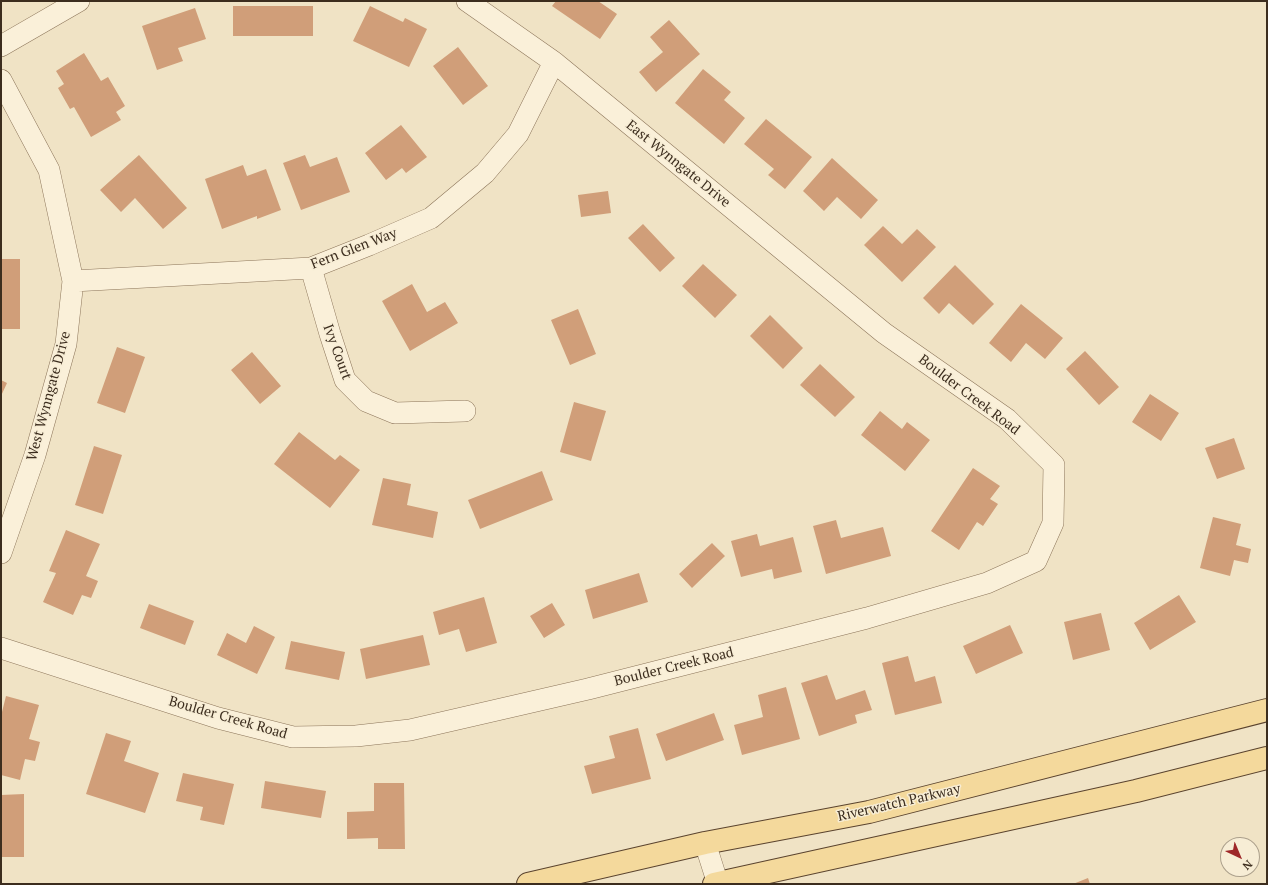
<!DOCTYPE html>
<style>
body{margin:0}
#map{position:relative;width:1268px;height:885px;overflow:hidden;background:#f0e3c5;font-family:"PT Serif",serif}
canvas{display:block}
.frame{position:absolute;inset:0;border:2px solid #3c2d1e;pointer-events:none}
.north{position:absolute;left:1220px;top:837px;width:40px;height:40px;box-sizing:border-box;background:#f7edd5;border:1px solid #aca08c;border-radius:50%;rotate:136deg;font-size:11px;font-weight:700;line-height:16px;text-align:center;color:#3c2d1e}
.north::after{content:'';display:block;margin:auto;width:14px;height:18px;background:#9e2728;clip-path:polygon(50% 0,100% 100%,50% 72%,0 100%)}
</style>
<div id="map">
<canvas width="1268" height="885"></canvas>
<div class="frame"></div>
<div class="north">N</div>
</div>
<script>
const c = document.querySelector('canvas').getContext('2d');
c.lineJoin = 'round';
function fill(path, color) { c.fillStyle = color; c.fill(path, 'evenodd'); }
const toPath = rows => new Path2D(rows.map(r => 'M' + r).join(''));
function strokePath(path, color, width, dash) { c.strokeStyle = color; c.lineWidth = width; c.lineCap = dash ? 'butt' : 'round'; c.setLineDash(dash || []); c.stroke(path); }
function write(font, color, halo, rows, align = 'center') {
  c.font = font + ' "PT Serif",serif'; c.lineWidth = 3; c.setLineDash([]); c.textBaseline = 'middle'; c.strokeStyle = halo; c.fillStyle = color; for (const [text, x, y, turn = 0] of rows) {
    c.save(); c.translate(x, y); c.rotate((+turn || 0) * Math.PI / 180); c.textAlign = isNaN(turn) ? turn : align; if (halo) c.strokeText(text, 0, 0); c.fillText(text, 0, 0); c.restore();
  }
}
fill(toPath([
 [556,1,598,1,617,14,600,39,552,6],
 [233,6,313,6,313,36,233,36],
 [370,6,403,22,405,18,427,29,409,67,353,41],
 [195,8,206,39,178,48,183,61,157,70,142,26],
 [669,20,700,54,656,92,639,72,663,52,650,37],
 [458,47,488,86,463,105,433,66],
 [84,53,101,81,108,77,125,106,116,112,121,120,91,137,74,107,70,109,58,88,64,84,56,71],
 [703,69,731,92,724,100,745,118,724,144,675,103],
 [766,119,812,157,785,189,768,175,774,169,744,144],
 [401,125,427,157,406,173,402,168,386,180,365,153],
 [139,155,187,208,163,229,135,198,121,212,100,190],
 [305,155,310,167,337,157,350,192,301,210,283,163],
 [832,158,878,200,861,219,837,197,824,211,803,191],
 [243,165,247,176,266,169,281,210,257,219,257,216,222,229,205,179],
 [608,191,611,213,581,217,578,195],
 [643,224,675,258,660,272,628,238],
 [883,226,902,244,917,229,936,247,902,282,864,245],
 [1,259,20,259,20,329,1,329],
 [703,264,737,295,715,318,682,286],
 [955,265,994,304,973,325,949,303,939,314,923,298],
 [412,284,427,312,445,302,458,323,410,351,382,301],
 [1021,304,1063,338,1045,359,1026,343,1011,362,989,343],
 [578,309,596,354,570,365,551,320],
 [770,315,803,348,783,369,750,336],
 [117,347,145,357,125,413,97,403],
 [1085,351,1119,387,1099,405,1066,369],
 [252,352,281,386,260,404,231,370],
 [820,364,855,397,835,417,800,385],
 [1,380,7,383,1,396],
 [1150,394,1179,413,1161,441,1132,422],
 [574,402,606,411,591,461,560,452],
 [880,411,902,429,907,422,930,440,905,471,861,435],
 [299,432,335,460,340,455,360,470,330,508,274,464],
 [1234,438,1245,469,1217,479,1205,448],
 [94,446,122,455,103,514,75,505],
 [973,468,1000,486,990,499,998,504,983,526,977,522,959,550,931,531],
 [542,471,553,500,480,529,468,500],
 [383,478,411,484,407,505,438,512,433,538,372,525],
 [1213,517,1241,524,1236,545,1251,549,1248,563,1234,560,1230,576,1200,568],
 [836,520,841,538,883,527,891,556,826,574,813,526],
 [66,530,100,544,86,576,98,581,91,598,82,595,73,615,43,602,56,573,49,571],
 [757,534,760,546,793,537,802,572,774,579,772,569,741,577,731,541],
 [712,543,725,556,692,588,679,574],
 [639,573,648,602,593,619,585,590],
 [1179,595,1196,622,1150,650,1134,623],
 [484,597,497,643,466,652,459,629,439,635,433,612],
 [552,603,565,625,544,638,530,616],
 [149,604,194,621,185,645,140,628],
 [1101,613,1110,650,1073,660,1064,622],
 [1010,625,1023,653,976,674,963,646],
 [254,626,275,637,257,674,217,655,227,633,246,643],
 [423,635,430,665,366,679,360,649],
 [291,641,345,652,339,680,285,669],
 [908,656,915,682,935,676,942,703,895,715,882,663],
 [827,675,836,700,865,690,872,710,855,715,857,723,819,736,801,683],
 [786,687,800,739,742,755,734,725,763,717,758,695],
 [6,696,39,705,29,739,40,742,35,761,25,759,20,780,1,775,1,716],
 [714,713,724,740,666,761,656,734],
 [638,728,651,779,592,794,584,766,615,758,609,736],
 [106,733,131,741,124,761,159,773,145,813,86,794],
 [183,773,234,784,224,825,200,820,203,807,176,801],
 [265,781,326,791,321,818,261,808],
 [374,783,404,783,405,849,378,849,378,838,347,839,347,812,374,811],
 [24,794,24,857,1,857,1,795],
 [1088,878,1090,884,1073,884]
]), '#d09e79');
const minor = toPath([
 [1,46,79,1],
 [1,80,49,170,73,281,66,344,35,455,1,553],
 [311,268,330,334,345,380,366,401,395,413,465,411],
 [73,281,311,268,369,245,431,218,485,173,518,134,554,62],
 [1,648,218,718,293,737,356,736,410,730,588,689,867,618,987,583,1036,561,1053,523,1054,465,1007,419,884,333,554,62,467,1],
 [705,843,718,884]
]);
const major = toPath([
 [528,884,705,843,869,812,1267,710],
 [714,884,1136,791,1267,758]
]);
strokePath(minor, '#8c755a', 22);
strokePath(major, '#5a432e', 24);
strokePath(minor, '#faf0d9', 21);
strokePath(major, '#f4d99c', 22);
write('14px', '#3c2d1e', '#f7edd5', [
 ["East Wynngate Drive",678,164,39],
 ["Fern Glen Way",354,249,-21],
 ["Ivy Court",337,352,70],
 ["Boulder Creek Road",969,395,37],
 ["West Wynngate Drive",49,396,-75],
 ["Boulder Creek Road",674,667,-14],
 ["Boulder Creek Road",228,718,16],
 ["Riverwatch Parkway",899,803,-13]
]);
</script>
